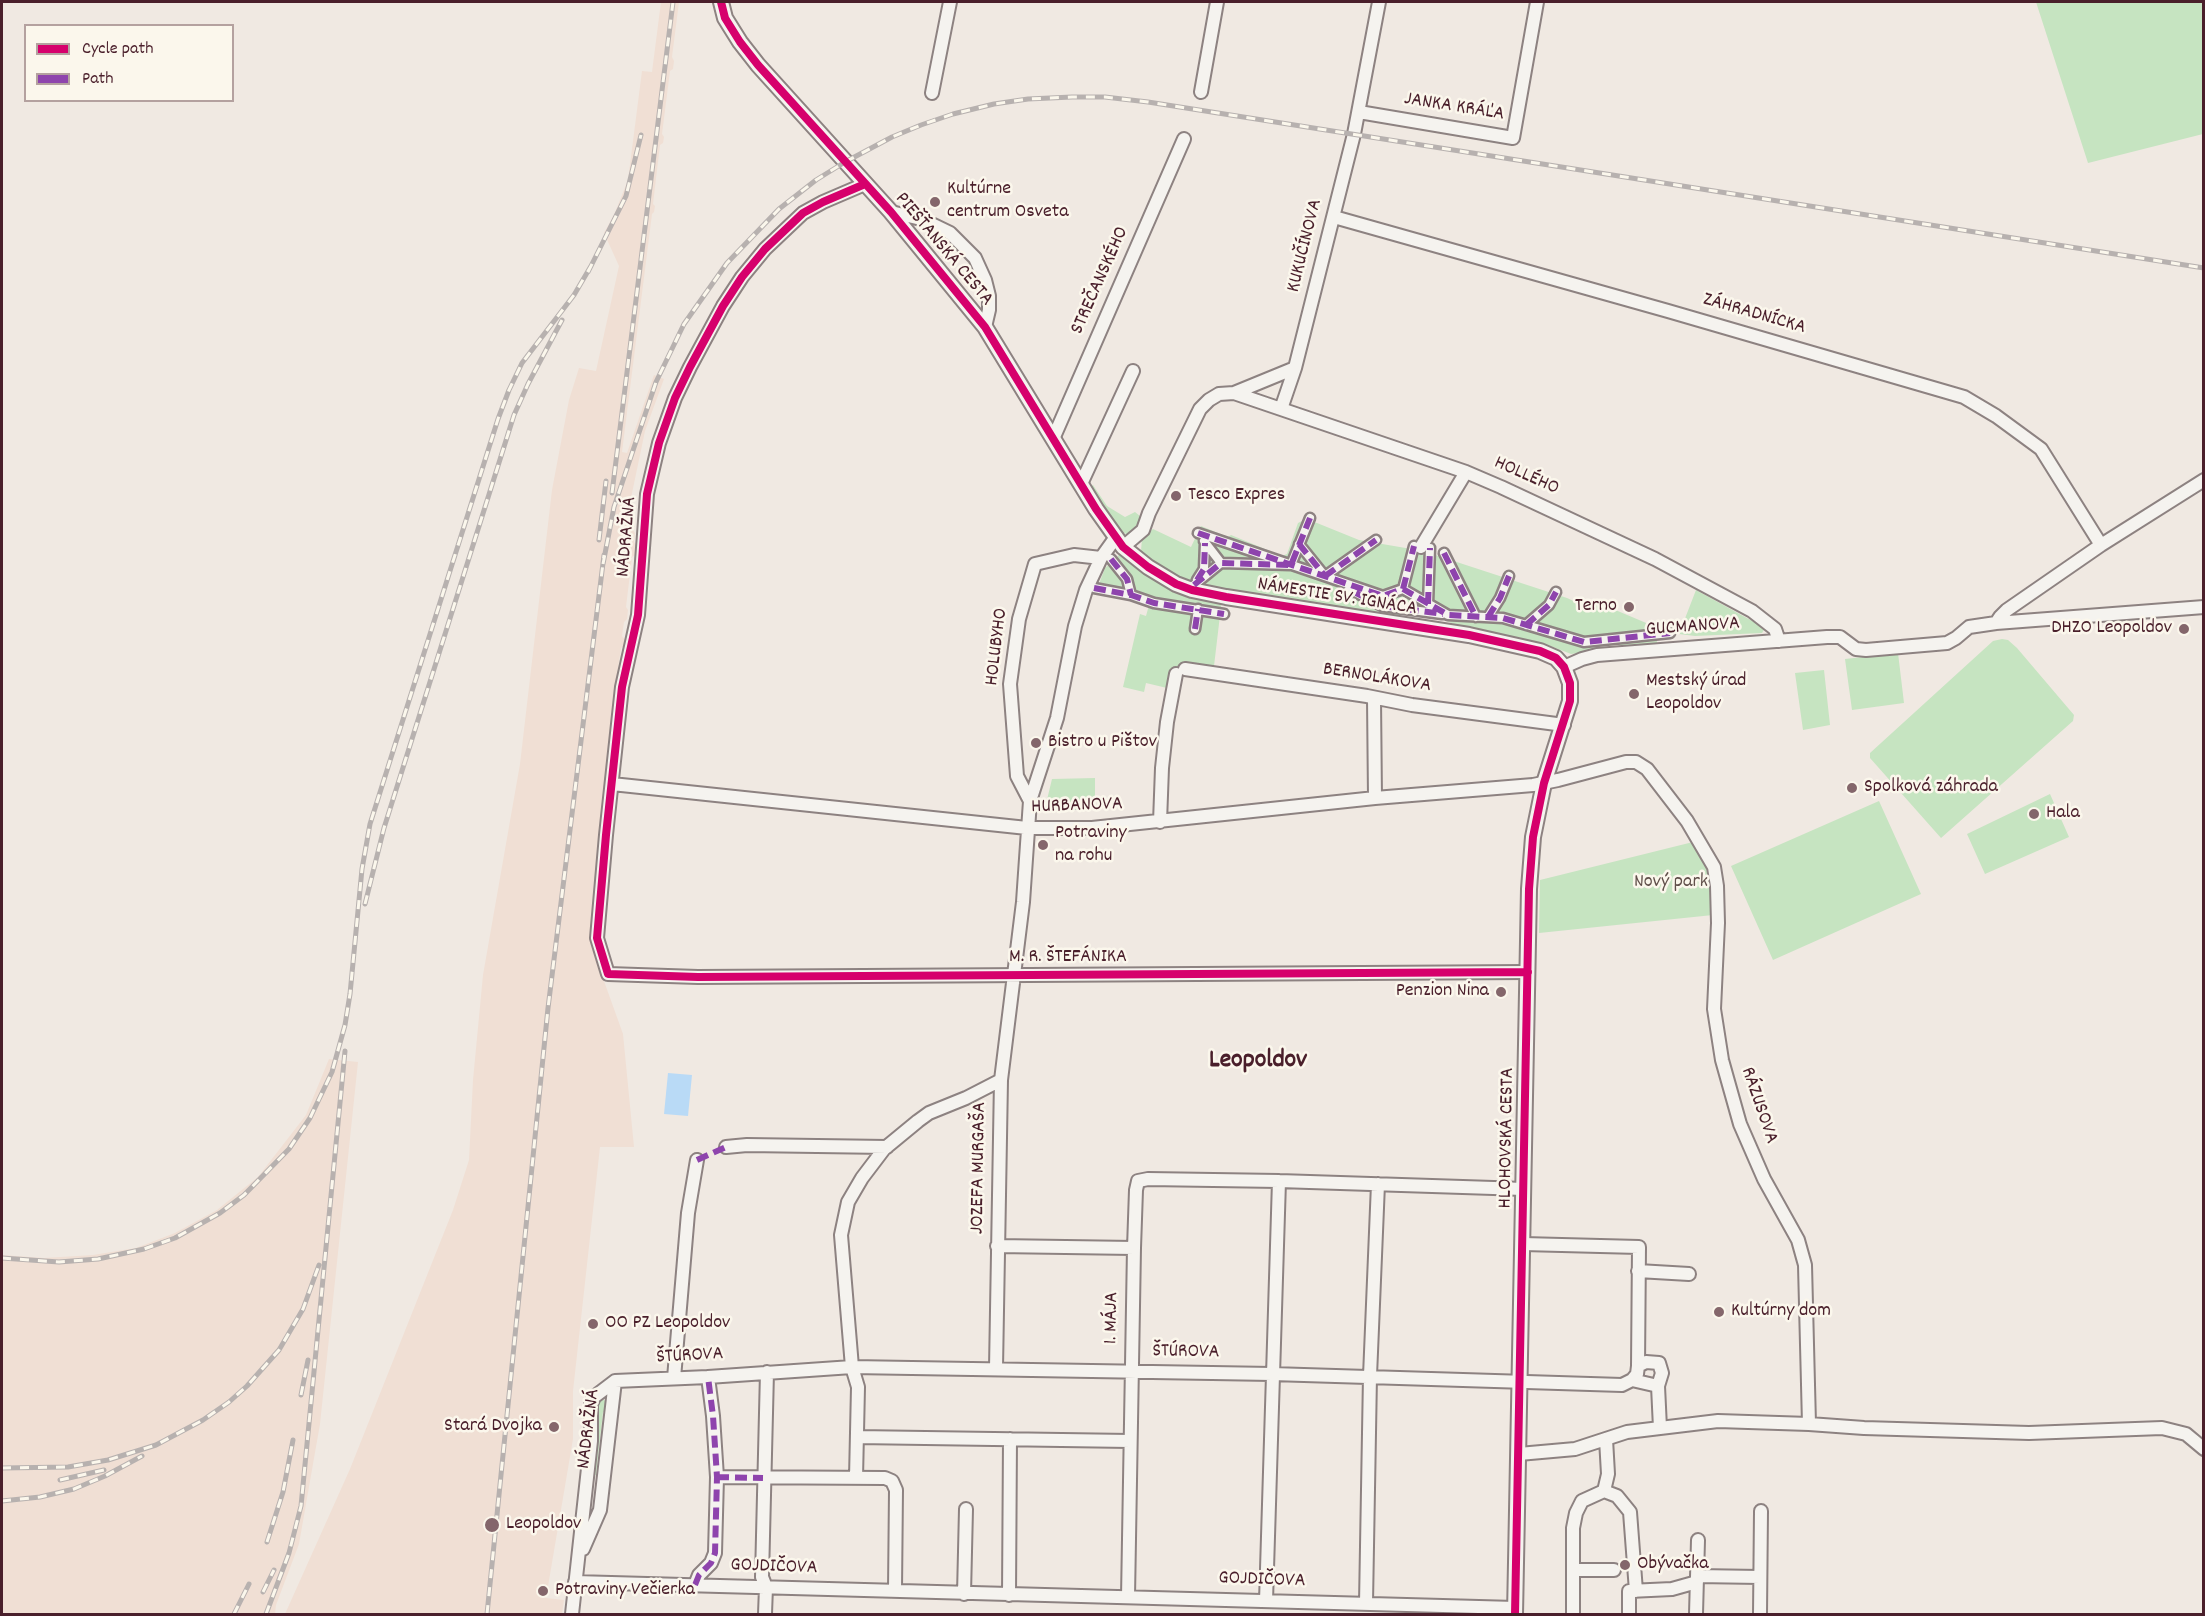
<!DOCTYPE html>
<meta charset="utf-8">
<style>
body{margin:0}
#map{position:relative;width:2205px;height:1616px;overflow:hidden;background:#f0e9e2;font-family:Dekko,sans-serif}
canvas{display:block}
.frame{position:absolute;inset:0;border:3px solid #4a1f2b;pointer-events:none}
.legend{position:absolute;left:24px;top:24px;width:210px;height:78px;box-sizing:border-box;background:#fbf7ec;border:2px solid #b4a19f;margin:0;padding:8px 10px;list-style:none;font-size:18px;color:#4a1f2b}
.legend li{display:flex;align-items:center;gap:12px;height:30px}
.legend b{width:30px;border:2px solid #b4a19f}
</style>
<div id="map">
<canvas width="2205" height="1616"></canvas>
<div class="frame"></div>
<ul class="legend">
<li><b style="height:8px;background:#d6006c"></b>Cycle path</li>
<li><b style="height:8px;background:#8e44ad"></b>Path</li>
</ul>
</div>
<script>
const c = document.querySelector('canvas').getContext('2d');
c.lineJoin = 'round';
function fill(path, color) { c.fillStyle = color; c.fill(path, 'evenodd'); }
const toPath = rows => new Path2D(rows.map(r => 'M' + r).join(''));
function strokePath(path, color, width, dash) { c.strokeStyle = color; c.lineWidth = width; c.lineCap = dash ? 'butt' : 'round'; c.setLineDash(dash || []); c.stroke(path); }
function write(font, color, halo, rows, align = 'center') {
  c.font = font + ' Dekko,sans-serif'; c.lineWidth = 5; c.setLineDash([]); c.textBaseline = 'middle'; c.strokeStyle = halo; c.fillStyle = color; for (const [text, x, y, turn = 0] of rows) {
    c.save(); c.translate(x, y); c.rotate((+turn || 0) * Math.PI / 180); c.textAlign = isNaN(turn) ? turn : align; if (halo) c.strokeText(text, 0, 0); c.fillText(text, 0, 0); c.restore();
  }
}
fill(toPath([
 [661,2,679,2,672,57,674,61,673,69,670,71,662,134,664,137,663,143,660,145,653,204,655,206,654,212,652,214,622,452,627,453,654,375,664,379,645,431,631,498,628,523,635,533,634,542,636,545,635,555,632,557,626,607,628,610,627,619,624,622,622,636,625,640,624,646,621,648,616,682,619,683,596,903,595,956,623,1034,634,1147,600,1147,573,1391,573,1439,546,1598,564,1600,562,1614,285,1614,350,1469,453,1210,469,1160,473,1080,483,975,520,764,552,490,569,400,579,368,596,371,619,266,604,233,614,215,628,180,642,71,652,72],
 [329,1059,358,1062,320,1424,299,1544,276,1605,275,1614,2,1614,2,1255,44,1258,93,1255,136,1248,175,1233,217,1210,258,1177,306,1115]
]), '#f0dfd4');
fill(toPath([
 [2036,2,2203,2,2203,134,2088,163],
 [1093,485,1107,506,1125,517,1135,512,1140,516,1140,520,1134,531,1127,534,1119,532,1091,486],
 [1304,520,1317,523,1359,540,1423,551,1567,598,1585,606,1594,601,1670,633,1657,635,1657,646,1619,649,1618,641,1602,642,1595,651,1571,654,1548,645,1471,631,1444,620,1408,614,1393,617,1272,596,1223,590,1214,666,1210,670,1182,666,1173,672,1167,688,1146,683,1144,692,1123,687,1140,614,1146,616,1149,605,1096,592,1105,568,1121,553,1141,551,1142,538,1153,529,1191,547,1201,526,1228,537,1231,535,1282,556,1287,554,1298,523],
 [1696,590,1765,628,1762,633,1695,636,1679,634],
 [2002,639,2008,640,2017,648,2074,715,2073,721,1941,838,1870,758,1870,753,1993,641],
 [1898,653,1904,703,1852,710,1845,659],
 [1824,670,1830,725,1803,730,1795,673],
 [1095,778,1095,810,1048,810,1045,808,1052,779],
 [2050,794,2069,837,1985,874,1967,834],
 [1879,801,1921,894,1773,960,1731,866],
 [1693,842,1711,878,1713,915,1539,933,1540,880],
 [597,1400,604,1400,607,1403,606,1412,603,1412,596,1475,592,1474,593,1414]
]), '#c6e4c1');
fill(toPath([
 [668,1073,692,1075,688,1116,664,1114]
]), '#b9daf6');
const pedestrian = toPath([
 [1198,533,1383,596,1403,589,1448,615,1503,618,1584,642,1670,633],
 [1204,541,1221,563],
 [1299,544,1324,575],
 [1444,553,1476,617],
 [1111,559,1127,579,1131,595],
 [1325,576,1376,540],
 [1197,580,1204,569,1205,543],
 [1194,585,1221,563,1291,565,1310,518],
 [1094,588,1131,595,1154,603,1224,614],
 [1349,589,1382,606,1442,614],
 [1403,589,1414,546],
 [1428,604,1430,548],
 [1488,617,1500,598,1509,576],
 [1526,625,1549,605,1556,592],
 [1195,629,1198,609]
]);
const minor = toPath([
 [1201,92,1217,2],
 [932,93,950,2],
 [1359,112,1513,138,1537,2],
 [865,184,823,202,803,213,765,249,742,277,723,306,690,367,675,398,659,443,647,494,638,615,622,687,606,835,597,938,608,974,698,977,1528,972],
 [891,212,921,219,950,233,975,258,985,280,989,296,989,310,985,327],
 [1334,217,1668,311,1964,397,1996,416,2041,449,2101,545],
 [1234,393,1466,472,1501,487,1655,559,1752,611,1775,629,1779,641],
 [1281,409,1295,368,1354,134,1379,2],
 [1053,439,1184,139],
 [1081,484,1133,371],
 [1123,547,1143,530,1149,513,1200,409,1209,400,1219,394,1234,393,1295,368],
 [1421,547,1466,472],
 [1996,623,2204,607],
 [1564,667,1582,659,1597,655,1827,637,1840,637,1856,649,1866,650,1947,643,1956,638,1969,627,1996,623,2000,617,2007,610,2101,545,2204,480],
 [1185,669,1367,696,1412,705,1564,725],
 [1374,699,1375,798],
 [612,784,1027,828,1092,828,1375,798,1533,785,1558,780,1626,762,1636,762,1647,769,1687,821,1714,867,1717,886,1718,923,1714,1009,1722,1060,1740,1124,1764,1179,1798,1240,1805,1265,1809,1424,1718,1421,1627,1432,1575,1449,1519,1454],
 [1030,801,1017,776,1010,684,1019,619,1035,564,1074,555,1101,558],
 [1160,822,1162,768,1167,722,1176,674],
 [726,1147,747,1145,887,1147],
 [997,1246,1134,1248],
 [1638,1271,1689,1274],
 [1638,1366,1646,1362,1659,1363,1662,1373,1658,1386],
 [996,1368,1001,1080,1023,902,1030,801,1057,718,1075,626,1086,590,1101,558,1116,537],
 [674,1378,688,1213,697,1160],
 [1632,1380,1658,1386,1660,1428],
 [615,1381,708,1377,852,1367,1272,1374,1622,1385,1632,1380,1637,1374,1638,1366,1639,1247,1523,1244],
 [1809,1424,1864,1428,2029,1433,2162,1428,2186,1434,2204,1449],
 [857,1437,1130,1441],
 [717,1477,885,1478,892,1481,896,1490,895,1590],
 [856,1478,858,1387,852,1367,841,1235,848,1202,862,1178,884,1149,918,1121,929,1113,966,1098,1001,1080],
 [1604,1491,1617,1496,1630,1512,1636,1591],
 [583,1549,600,1510,615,1381],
 [1574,1570,1614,1570],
 [1697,1576,1760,1577],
 [575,1582,1515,1608],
 [695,1585,699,1575,711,1563,715,1553,717,1477,713,1416,708,1377],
 [964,1594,966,1509],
 [1009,1595,1010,1439],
 [1128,1597,1134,1248,1136,1190,1138,1181,1148,1179,1279,1181,1524,1189],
 [1266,1601,1279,1181],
 [1366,1603,1370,1376,1378,1184],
 [572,1614,591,1441,591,1404,594,1397,615,1381],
 [765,1614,766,1587,762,1577,767,1372],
 [1573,1614,1573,1528,1576,1513,1582,1501,1604,1491,1608,1474,1606,1439],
 [1629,1614,1629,1591,1672,1589,1697,1582],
 [1696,1614,1698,1540],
 [1760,1614,1761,1511]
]);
const tertiary = toPath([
 [721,2,725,18,740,42,758,65,891,212,985,327,1096,509,1123,547,1148,567,1176,584,1192,590,1226,597,1469,635,1540,651,1556,658,1564,667,1570,683,1570,701,1544,783,1533,837,1529,889,1515,1614]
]);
strokePath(pedestrian, '#8d8281', 13);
strokePath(minor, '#8d8281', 16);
strokePath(tertiary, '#8d8281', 18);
strokePath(pedestrian, '#f5f3ef', 8);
strokePath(minor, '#f5f3ef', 12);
strokePath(tertiary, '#f5f3ef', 14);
const rail = toPath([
 [588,272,626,196,641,135],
 [612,493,673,2],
 [599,540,606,481],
 [603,564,614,507,656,382,684,324,727,263,779,209,816,180,845,162,892,137,921,125,953,114,994,104,1028,99,1072,97,1105,97,1148,102,2204,268],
 [365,904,384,828,514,415,528,384,562,320],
 [2,1258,59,1262,98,1259,144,1249,175,1238,220,1213,244,1195,289,1149,310,1118,332,1072,345,1025,350,994,362,869,370,824,498,419,509,390,522,363,574,295,591,266],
 [301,1395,308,1360],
 [2,1468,68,1467,108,1460,156,1445,203,1420,229,1402,247,1386,279,1350,303,1309,319,1265],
 [60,1480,104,1470],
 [2,1501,40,1497,74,1489,105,1476,142,1456],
 [267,1542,283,1492,293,1440],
 [263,1592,274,1570],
 [234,1614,249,1584],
 [266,1614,289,1553,301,1506,345,1051],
 [487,1614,548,1008,604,555]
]);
strokePath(rail, '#b7b1af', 5);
strokePath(rail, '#fbf7ec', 3, [9]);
strokePath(toPath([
 [1198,533,1383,596,1403,589,1448,615,1503,618,1584,642,1670,633],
 [1299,544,1325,576],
 [1444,553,1476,617],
 [1111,559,1127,579,1131,595],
 [1325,576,1376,540],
 [1197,580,1204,569,1205,543],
 [1194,585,1221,563,1291,565,1310,518],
 [1094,588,1131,595,1154,603,1224,614],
 [1403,589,1414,546],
 [1356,593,1382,606,1443,614],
 [1428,604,1430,548],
 [1488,617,1500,598,1509,576],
 [1526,625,1549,605,1556,592],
 [1195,629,1198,609],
 [697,1160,726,1147],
 [717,1477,763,1478],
 [695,1585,699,1575,711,1563,715,1553,717,1477,713,1416,708,1377]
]), '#8e44ad', 6, [12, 6]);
strokePath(toPath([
 [721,2,725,18,740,42,758,65,891,212,985,327,1096,509,1123,547,1148,567,1176,584,1192,590,1226,597,1469,635,1540,651,1556,658,1564,667,1570,683,1570,701,1544,783,1533,837,1529,889,1515,1614],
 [865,184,823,202,803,213,765,249,742,277,723,306,690,367,675,398,659,443,647,494,638,615,622,687,606,835,597,938,608,974,698,977,1528,972]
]), '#d6006c', 8);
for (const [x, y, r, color] of [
 [935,202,6,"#84666b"],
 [1176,496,6,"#84666b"],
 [1629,607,6,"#84666b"],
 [2184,629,6,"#84666b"],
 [1634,694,6,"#84666b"],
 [1036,743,6,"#84666b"],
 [1852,788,6,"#84666b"],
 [2034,814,6,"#84666b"],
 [1043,845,6,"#84666b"],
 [1501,992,6,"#84666b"],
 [1719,1312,6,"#84666b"],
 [593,1324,6,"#84666b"],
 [554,1427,6,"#84666b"],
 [492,1525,8,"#84666b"],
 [1625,1565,6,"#84666b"],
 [543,1591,6,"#84666b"]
]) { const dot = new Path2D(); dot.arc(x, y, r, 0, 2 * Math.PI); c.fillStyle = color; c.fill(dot); strokePath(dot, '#fbf7ec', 2); }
write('20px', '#4a1f2b', '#fbf7ec', [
 ["JANKA KRÁĽA",1454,108,9],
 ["KUKUČÍNOVA",1306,246,-76],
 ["PIEŠŤANSKÁ CESTA",943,250,50],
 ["STREČANSKÉHO",1101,281,-66],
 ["ZÁHRADNÍCKA",1754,315,16],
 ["HOLLÉHO",1526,477,24],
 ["NÁDRAŽNÁ",628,537,-85],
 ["NÁMESTIE SV. IGNÁCA",1337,598,9],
 ["GUCMANOVA",1693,628,-4],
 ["HOLUBYHO",998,647,-83],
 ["BERNOLÁKOVA",1377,679,9],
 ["HURBANOVA",1077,807,-2],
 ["M. R. ŠTEFÁNIKA",1068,958],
 ["RÁZUSOVA",1758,1106,71],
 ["HLOHOVSKÁ CESTA",1508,1138,-89],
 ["JOZEFA MURGAŠA",980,1168,-89],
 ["1. MÁJA",1113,1318,-89],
 ["ŠTÚROVA",1186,1353,1],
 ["ŠTÚROVA",690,1357,-3],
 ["NÁDRAŽNÁ",590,1429,-83],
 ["GOJDIČOVA",774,1568,2],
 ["GOJDIČOVA",1262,1581,2]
]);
write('20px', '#4a1f2b', '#fbf7ec', [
 ["Kultúrne",947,190],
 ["centrum Osveta",947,213],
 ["Tesco Expres",1188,496],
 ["Terno",1617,607,"right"],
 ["DHZO Leopoldov",2172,629,"right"],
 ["Mestský úrad",1646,682],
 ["Leopoldov",1646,705],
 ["Bistro u Pištov",1048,743],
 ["Spolková záhrada",1864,788],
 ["Hala",2046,814],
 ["Potraviny",1055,834],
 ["na rohu",1055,857],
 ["Penzion Nina",1489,992,"right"],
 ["Kultúrny dom",1731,1312],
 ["OO PZ Leopoldov",605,1324],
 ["Stará Dvojka",542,1427,"right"],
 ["Leopoldov",506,1525],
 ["Obývačka",1637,1565],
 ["Potraviny Večierka",555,1591]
], 'left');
write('20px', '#604f4a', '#fbf7ec', [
 ["Nový park",1671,883]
]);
write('bold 26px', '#4a1f2b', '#fbf7ec', [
 ["Leopoldov",1258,1062]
]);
</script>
